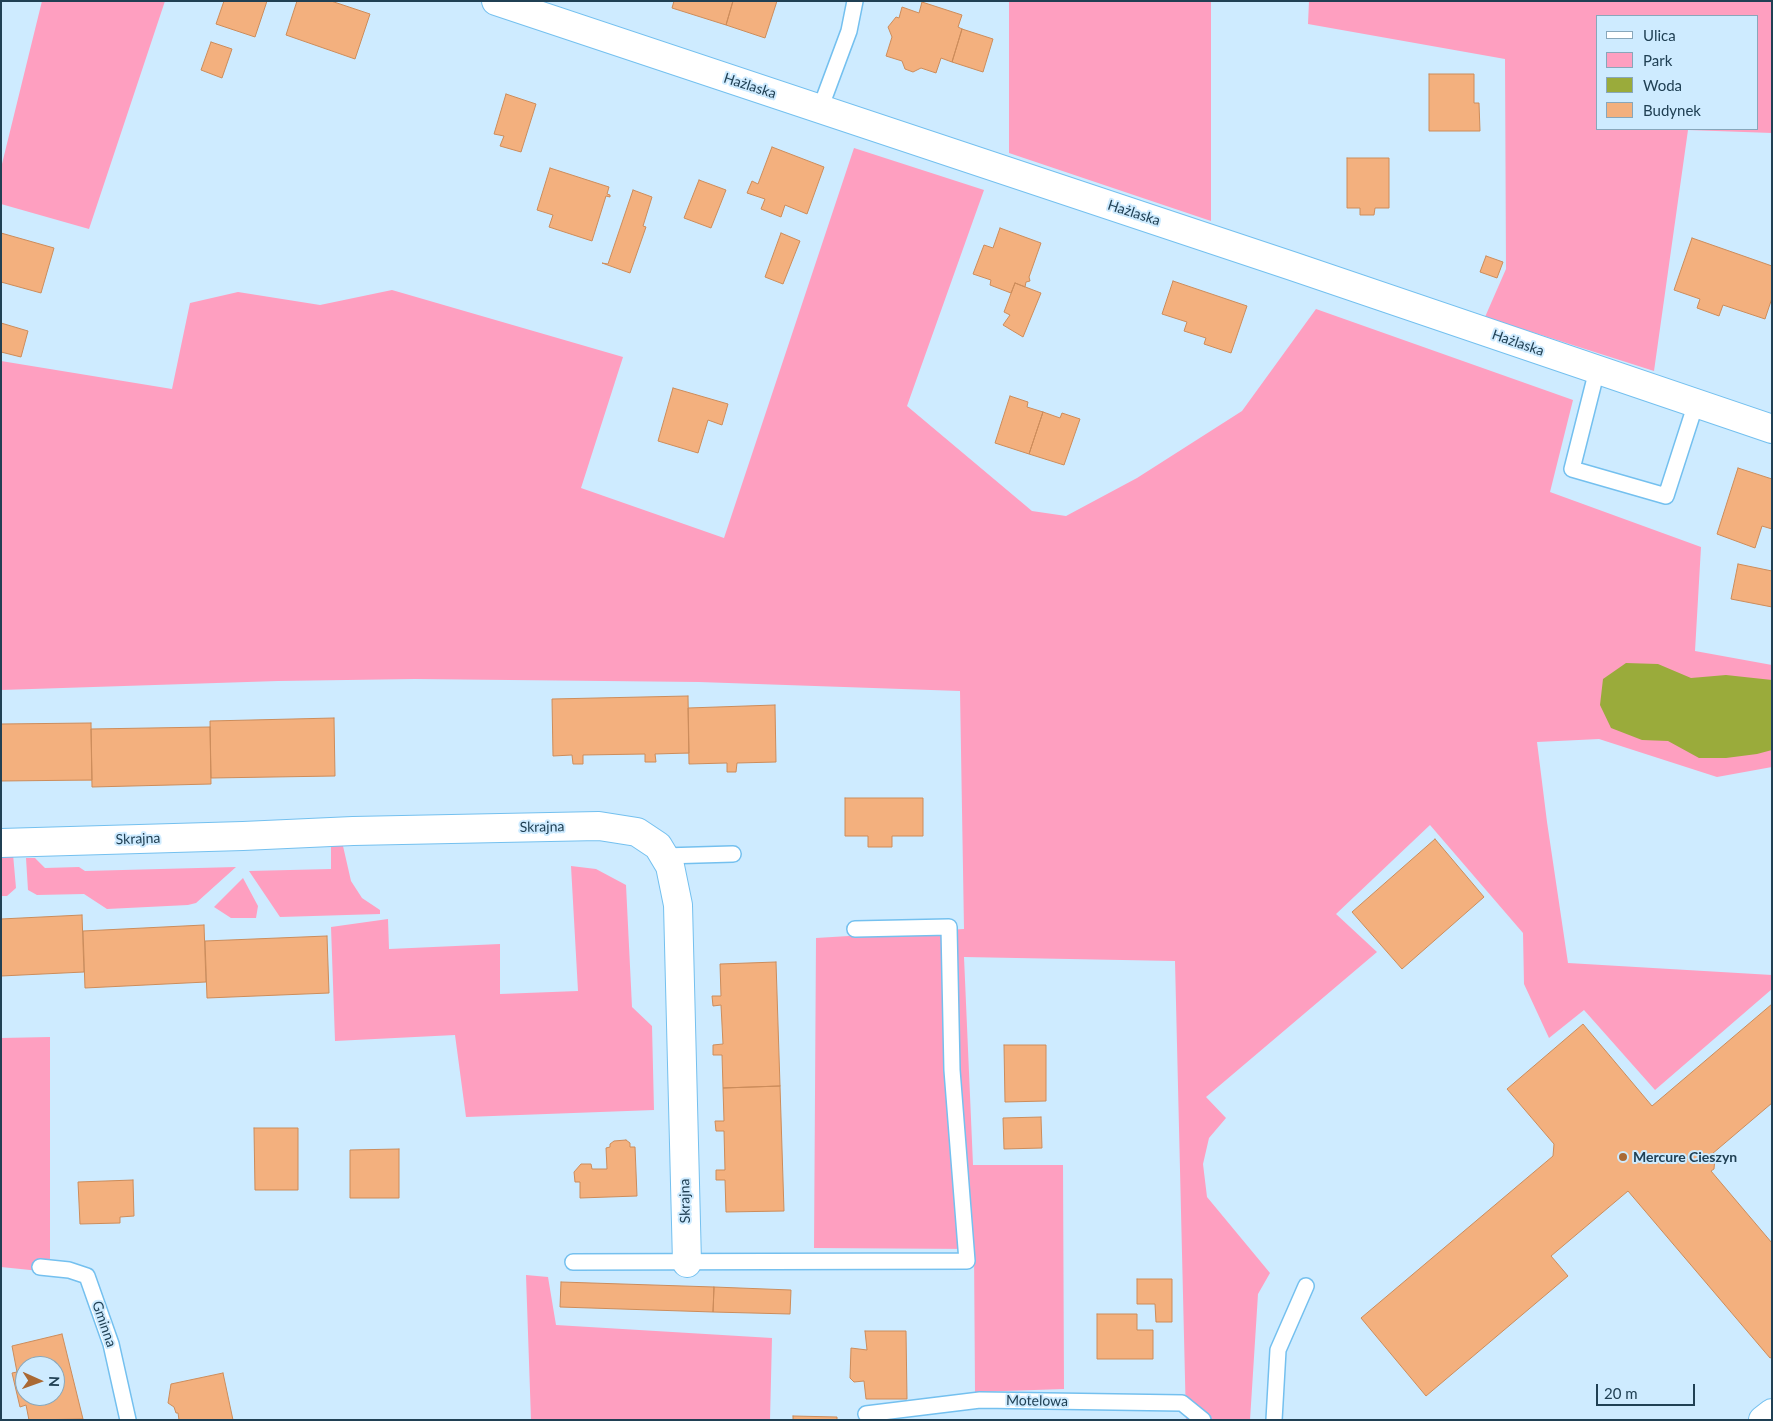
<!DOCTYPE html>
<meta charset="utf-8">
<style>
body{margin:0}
#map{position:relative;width:1773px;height:1421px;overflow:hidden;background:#ceebff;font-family:Lato,sans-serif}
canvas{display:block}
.frame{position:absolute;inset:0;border:2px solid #204054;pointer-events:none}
.legend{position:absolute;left:1596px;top:15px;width:162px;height:115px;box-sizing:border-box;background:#ceebff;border:1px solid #88a7bb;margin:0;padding:6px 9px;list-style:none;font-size:15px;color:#204054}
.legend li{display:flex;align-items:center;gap:10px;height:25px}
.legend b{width:25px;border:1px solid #88a7bb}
.north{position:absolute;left:15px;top:1356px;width:50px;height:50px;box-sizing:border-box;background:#ceebff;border:1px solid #88a7bb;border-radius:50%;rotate:92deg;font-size:14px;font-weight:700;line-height:20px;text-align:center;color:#204054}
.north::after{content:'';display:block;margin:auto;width:18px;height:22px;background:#aa6934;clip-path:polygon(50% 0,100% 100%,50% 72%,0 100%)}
.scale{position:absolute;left:1596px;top:1384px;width:99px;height:22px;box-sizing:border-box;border:2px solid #204054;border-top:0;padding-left:6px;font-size:15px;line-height:18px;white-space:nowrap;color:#204054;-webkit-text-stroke:4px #ceebff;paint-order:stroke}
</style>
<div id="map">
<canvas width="1773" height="1421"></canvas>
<div class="frame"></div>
<ul class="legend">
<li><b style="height:6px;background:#fff"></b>Ulica</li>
<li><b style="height:14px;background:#fe9fc0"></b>Park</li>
<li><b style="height:14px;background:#9aab3b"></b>Woda</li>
<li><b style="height:14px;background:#f3b07e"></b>Budynek</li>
</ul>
<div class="north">N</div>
<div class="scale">20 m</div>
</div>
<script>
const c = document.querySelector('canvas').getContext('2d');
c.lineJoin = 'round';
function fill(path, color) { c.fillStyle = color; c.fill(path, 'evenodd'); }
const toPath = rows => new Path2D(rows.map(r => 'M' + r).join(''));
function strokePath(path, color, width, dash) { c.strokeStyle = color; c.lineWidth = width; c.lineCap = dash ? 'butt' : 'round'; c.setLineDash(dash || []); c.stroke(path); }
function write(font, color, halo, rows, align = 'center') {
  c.font = font + ' Lato,sans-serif'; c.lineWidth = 4; c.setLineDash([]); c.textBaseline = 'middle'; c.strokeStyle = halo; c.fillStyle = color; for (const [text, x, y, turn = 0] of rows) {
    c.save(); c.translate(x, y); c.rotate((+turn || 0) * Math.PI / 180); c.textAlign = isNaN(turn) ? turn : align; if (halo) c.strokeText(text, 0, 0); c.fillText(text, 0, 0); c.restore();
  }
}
fill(toPath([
 [42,1,165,1,89,229,1,204,1,168],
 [1009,1,1211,1,1211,221,1009,153],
 [1309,1,1772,1,1772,133,1688,130,1654,371,1485,317,1506,269,1505,59,1308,24],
 [1597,16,1757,16,1757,129,1597,129],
 [854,148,984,190,907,406,1032,511,1066,516,1137,478,1242,411,1316,309,1573,400,1550,492,1701,547,1695,651,1772,665,1772,767,1717,777,1599,739,1537,742,1547,822,1568,963,1772,975,1772,989,1655,1090,1584,1010,1549,1038,1524,984,1523,933,1430,825,1336,914,1377,952,1206,1097,1226,1118,1209,1138,1203,1164,1207,1197,1270,1273,1258,1294,1250,1420,1186,1420,1175,961,964,957,973,1165,1063,1165,1064,1389,975,1392,974,1249,814,1248,816,938,964,929,960,691,699,682,415,679,278,681,1,690,1,361,172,389,190,303,238,292,320,305,392,290,623,357,581,488,724,538],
 [331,846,343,846,351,881,362,898,380,910,380,914,280,917,249,871,331,869],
 [13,854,16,888,7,896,1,896,1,855],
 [26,858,35,858,45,868,79,867,85,871,236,867,196,903,188,905,107,909,84,894,37,895,28,890],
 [571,866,596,869,626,885,632,1007,652,1026,654,1110,466,1117,455,1035,335,1041,331,927,388,919,389,949,500,944,500,994,578,991],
 [243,878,258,906,256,918,231,918,214,907],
 [50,1037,50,1272,1,1267,1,1038],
 [526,1275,548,1277,556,1325,772,1338,770,1420,531,1420]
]), '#fe9fc0');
fill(toPath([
 [1626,663,1658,664,1691,678,1726,675,1772,680,1772,750,1757,754,1726,758,1699,758,1668,741,1642,740,1611,728,1600,705,1603,679]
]), '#9aab3b');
const building = toPath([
 [224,1,267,1,255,37,216,24,224,1],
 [297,1,331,1,370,14,355,59,286,35,297,1],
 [674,1,733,1,726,25,672,8,674,1],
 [733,1,777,1,765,38,726,25,733,1],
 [922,2,962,15,958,27,962,29,952,62,941,58,936,73,921,68,913,72,905,69,902,61,886,56,892,37,888,27,896,17,899,18,902,7,919,13,922,2],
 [962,29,993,39,983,72,952,62,962,29],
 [211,42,232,49,222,78,201,70,211,42],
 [1429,74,1474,74,1474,103,1479,103,1480,131,1429,131,1429,74],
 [506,94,536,104,521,152,500,146,504,136,494,134,506,94],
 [772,147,824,167,807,214,785,205,781,217,761,209,765,199,747,193,752,181,758,184,772,147],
 [1347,158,1389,158,1389,208,1375,208,1374,215,1360,215,1360,208,1347,208,1347,158],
 [550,168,609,187,607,194,610,195,610,197,606,196,592,241,549,227,553,215,537,210,550,168],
 [699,180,726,190,711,228,684,218,699,180],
 [633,190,652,197,643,226,646,227,630,273,602,263,608,264,633,190],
 [1000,228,1041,243,1029,277,1030,281,1026,282,1025,287,1015,283,1011,293,990,285,991,280,973,274,984,245,993,248,1000,228],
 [1,233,54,248,41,293,1,282,1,233],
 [781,233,800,241,783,284,765,277,781,233],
 [1692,238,1772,266,1772,298,1765,319,1723,305,1719,316,1697,308,1700,299,1674,290,1692,238],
 [1486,256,1503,262,1497,278,1480,272,1486,256],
 [1173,281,1247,306,1231,353,1204,344,1206,338,1184,331,1187,322,1162,314,1173,281],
 [1015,283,1041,293,1023,337,1003,325,1010,315,1004,312,1015,283],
 [1,323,28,331,21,357,1,352,1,323],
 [673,388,728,404,722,425,708,420,698,453,658,441,673,388],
 [1010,396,1028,402,1027,407,1043,412,1029,454,995,443,1010,396],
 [1043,412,1060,418,1062,413,1080,419,1064,465,1029,454,1043,412],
 [1738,468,1772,479,1772,529,1762,526,1755,548,1717,534,1738,468],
 [1738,564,1772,571,1772,607,1731,599,1738,564],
 [688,696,689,753,655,754,656,762,645,762,645,754,583,755,583,764,573,764,572,755,553,756,552,699,688,696],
 [775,705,776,762,737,763,736,772,727,772,727,763,689,764,688,708,775,705],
 [334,718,335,776,211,778,210,721,334,718],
 [91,723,92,780,1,781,1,724,91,723],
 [210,727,211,784,92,787,91,729,210,727],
 [845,798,923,798,923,836,892,836,892,847,868,847,868,836,845,836,845,798],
 [1435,839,1484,897,1402,969,1352,912,1435,839],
 [82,915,84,972,1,976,1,919,82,915],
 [204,925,206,982,85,988,83,931,204,925],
 [327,936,329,993,207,998,205,941,327,936],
 [776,962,780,1086,723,1088,722,1055,713,1055,713,1045,723,1044,721,1005,713,1006,712,996,721,996,720,964,776,962],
 [1772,1004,1772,1103,1712,1154,1715,1158,1714,1169,1711,1171,1772,1243,1772,1357,1770,1358,1628,1191,1551,1256,1568,1276,1426,1396,1361,1318,1553,1156,1554,1144,1507,1089,1583,1024,1652,1106,1772,1004],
 [1004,1045,1046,1045,1046,1101,1005,1102,1004,1045],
 [780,1086,784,1211,726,1212,725,1180,716,1180,716,1170,725,1170,724,1131,716,1131,715,1121,724,1121,723,1088,780,1086],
 [1041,1117,1042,1148,1004,1149,1003,1118,1041,1117],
 [254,1128,298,1128,298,1190,255,1190,254,1128],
 [626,1140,630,1143,630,1147,635,1147,637,1196,580,1198,580,1182,575,1182,574,1172,581,1164,591,1164,592,1169,607,1169,606,1148,610,1147,610,1144,614,1141,626,1140],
 [399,1149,399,1198,350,1198,350,1150,399,1149],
 [133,1180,134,1216,120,1217,120,1223,80,1224,78,1182,133,1180],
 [1137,1279,1172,1279,1172,1322,1156,1322,1155,1304,1137,1304,1137,1279],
 [561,1282,714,1287,713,1312,560,1307,561,1282],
 [714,1287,791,1290,790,1314,713,1312,714,1287],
 [1097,1314,1137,1314,1137,1330,1153,1330,1153,1359,1097,1359,1097,1314],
 [865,1331,906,1331,907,1399,866,1399,864,1381,854,1382,850,1378,851,1348,867,1350,865,1331],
 [62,1334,83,1419,29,1420,26,1405,20,1407,12,1373,17,1372,12,1346,62,1334],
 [25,1366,55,1366,55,1396,25,1396,25,1366],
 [223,1373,233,1420,179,1420,178,1413,176,1413,174,1407,168,1403,171,1384,223,1373],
 [793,1416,837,1417,837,1420,793,1420,793,1416]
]);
fill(building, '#f3b07e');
strokePath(building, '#cc8c5b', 1);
const lane = toPath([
 [820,109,849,31,855,1],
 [1597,370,1572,469,1666,496,1696,403],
 [664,856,733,854],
 [573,1262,967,1261,952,1070,949,927,855,929],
 [40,1267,69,1270,87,1276,111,1344,128,1420],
 [866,1414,980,1400,1182,1403,1203,1420],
 [1274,1420,1278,1350,1306,1286]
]);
const street = toPath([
 [1,843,243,836,353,831,599,826,637,832,658,846,670,866,678,905,687,1263],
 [1763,1420,1772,1413]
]);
const secondary = toPath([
 [496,1,1292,266,1772,429]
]);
strokePath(lane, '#74c0ef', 18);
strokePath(street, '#74c0ef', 30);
strokePath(secondary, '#74c0ef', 30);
strokePath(lane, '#fff', 15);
strokePath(street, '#fff', 28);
strokePath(secondary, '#fff', 28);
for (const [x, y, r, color] of [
 [1623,1157,5,"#aa6934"]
]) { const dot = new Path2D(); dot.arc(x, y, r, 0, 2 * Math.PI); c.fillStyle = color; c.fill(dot); strokePath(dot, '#ceebff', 2); }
write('14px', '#204054', '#ceebff', [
 ["Hażlaska",750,86,18],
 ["Hażlaska",1134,213,18],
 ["Hażlaska",1518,343,19],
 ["Skrajna",542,827,-1],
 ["Skrajna",138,839,-2],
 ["Skrajna",685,1201,-91],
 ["Gminna",104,1324,71],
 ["Motelowa",1037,1401,1]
]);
write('bold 14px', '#204054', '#ceebff', [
 ["Mercure Cieszyn",1633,1157]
], 'left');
</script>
